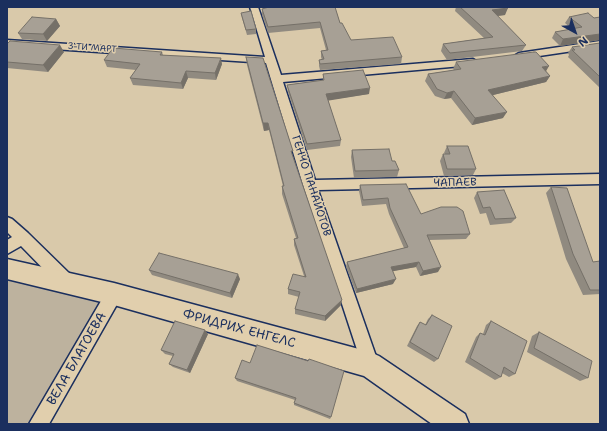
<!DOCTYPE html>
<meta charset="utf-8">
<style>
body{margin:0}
#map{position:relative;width:607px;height:431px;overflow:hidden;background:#d9c9aa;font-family:"Shantell Sans",sans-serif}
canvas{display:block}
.frame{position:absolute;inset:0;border:8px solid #1b2f5e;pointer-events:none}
.north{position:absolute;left:555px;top:12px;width:40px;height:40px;-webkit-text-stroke:3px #e1cfad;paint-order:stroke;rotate:140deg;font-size:11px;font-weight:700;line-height:16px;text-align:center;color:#1b2f5e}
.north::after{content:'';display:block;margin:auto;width:14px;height:18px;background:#1b2f5e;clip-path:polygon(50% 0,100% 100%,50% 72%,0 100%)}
</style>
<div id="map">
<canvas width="607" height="431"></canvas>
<div class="frame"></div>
<div class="north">N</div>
</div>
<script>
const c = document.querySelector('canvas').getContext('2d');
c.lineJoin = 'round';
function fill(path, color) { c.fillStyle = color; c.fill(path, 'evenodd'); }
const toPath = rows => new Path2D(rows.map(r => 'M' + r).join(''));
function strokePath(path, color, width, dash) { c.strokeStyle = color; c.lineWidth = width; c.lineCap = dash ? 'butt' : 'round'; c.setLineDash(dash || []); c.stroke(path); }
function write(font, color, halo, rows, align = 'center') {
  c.font = font + ' "Shantell Sans",sans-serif'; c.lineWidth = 3; c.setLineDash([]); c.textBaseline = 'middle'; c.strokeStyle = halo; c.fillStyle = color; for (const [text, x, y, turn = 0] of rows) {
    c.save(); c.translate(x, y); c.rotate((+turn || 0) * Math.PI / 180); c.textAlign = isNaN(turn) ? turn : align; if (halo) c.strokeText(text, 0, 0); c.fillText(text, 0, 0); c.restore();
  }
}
fill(toPath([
 [7,269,114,294,39,424,7,424]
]), '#bdb29e');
const street = toPath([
 [250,7,258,7,281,75,473,59,478,62,473,65,283,82,315,180,600,174,600,184,318,190,379,365,376,371,370,374,364,371,303,185,266,63,7,46,7,40,265,57,250,7],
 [600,41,600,47,519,59,514,56,519,53,600,41],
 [7,217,12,219,28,233,73,277,75,282,73,287,67,289,61,287,21,246,7,254,7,240,12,237,7,232,7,217],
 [114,287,120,289,122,294,120,299,49,424,29,424,108,289,114,287]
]);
const secondary = toPath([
 [7,259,114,283,370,352,379,356,465,414,469,424,432,424,364,376,114,305,7,279,7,259]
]);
strokePath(street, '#1b2f5e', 3);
strokePath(secondary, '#1b2f5e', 3);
fill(street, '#e1cfad');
fill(secondary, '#e1cfad');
fill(toPath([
 [269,7,335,7,340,23,351,40,402,57,401,64,320,70,319,66,319,60,322,60,321,57,321,51,326,50,320,28,268,33,262,15,262,9,269,8],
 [456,7,506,7,505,15,497,16,526,45,522,51,447,60,441,51,443,44,484,38,455,11],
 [241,13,256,29,256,34,247,35,242,18],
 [569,17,594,18,600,17,600,40,560,46,552,38,555,32,572,29,565,23],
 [56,19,60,26,47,41,22,39,18,33],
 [600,43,600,88,568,57,569,55,568,53,572,47],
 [7,44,64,52,48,72,7,68],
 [162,52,163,55,222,64,216,80,188,78,183,89,133,85,130,78,136,70,107,67,104,60],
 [246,57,293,157,341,305,325,321,295,314,295,309,299,297,288,294,288,289,304,276,294,245,294,239,296,238,282,194,282,186,283,186,269,130,264,131,247,65],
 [456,62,546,71,550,76,546,82,493,95,503,118,472,125,451,98,444,99,435,96,425,81,428,74,454,70,453,69],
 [323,74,369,94,328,100,341,140,340,146,307,150,288,92,287,85,323,80],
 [447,146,476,169,473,175,444,176,440,161,443,154,445,154,444,153],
 [352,150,392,161,399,170,397,177,354,178,351,157],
 [360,185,421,214,470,234,466,239,429,240,438,272,420,276,416,267,392,271,393,284,356,293,346,267,347,262,404,248,389,214,386,204,362,206,359,191],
 [551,187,593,262,600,261,600,294,583,295,566,259,546,193],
 [477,192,516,218,511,223,490,225,486,213,480,214,474,198],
 [149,270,240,279,232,298,152,275],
 [432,315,438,359,434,362,407,346,417,326,420,322,425,325,428,319],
 [491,321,515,374,509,377,502,373,501,377,495,380,465,362,476,337,480,333,483,334,486,325],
 [539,332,588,378,580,381,527,352,532,336],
 [208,334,190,373,173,367,169,364,173,356,165,354,161,350],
 [242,360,331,417,330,419,294,405,294,403,295,400,237,381,235,378]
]), '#908a80');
fill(toPath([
 [508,8,505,15,489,17,492,10],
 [56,19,60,26,47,41,43,34],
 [600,34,600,40,560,46,563,39],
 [60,45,64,52,48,72,43,65],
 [221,58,222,64,216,80,215,73],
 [549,66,545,73,542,67],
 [186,71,188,78,183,89,181,83],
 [550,76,546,82,485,97,488,90],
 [370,88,369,94,326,101,326,94],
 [454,91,451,98,444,99,447,93],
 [507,112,503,118,472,125,475,118],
 [263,123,268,123,269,130,264,131],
 [419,262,416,267,389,272,391,267],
 [441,267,438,272,420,276,423,271],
 [238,274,240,279,232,298,230,293],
 [396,279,393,284,356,293,357,289],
 [342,300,341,305,325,321,325,316],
 [205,330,208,334,190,373,187,370]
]), '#757068');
const building = toPath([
 [269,7,335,7,340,23,342,23,351,40,393,37,402,57,320,64,319,60,324,59,321,51,328,50,320,22,268,27,262,9,269,7],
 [460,7,506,7,508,8,492,10,526,45,450,53,443,44,493,37,460,7],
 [251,11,256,29,246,30,241,13,251,11],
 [588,13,594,18,600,17,600,34,563,39,555,32,582,27,569,17,588,13],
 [32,17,56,19,43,34,18,33,32,17],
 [10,41,60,45,43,65,7,62,7,44,10,41],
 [600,43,600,77,572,50,575,50,572,47,600,43],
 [113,48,162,52,160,55,221,58,215,73,186,71,181,83,130,78,140,64,104,60,113,48],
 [534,52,536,52,549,66,542,67,550,76,488,90,507,112,475,118,454,91,447,93,437,89,428,74,461,69,456,62,534,52],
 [246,57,263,58,293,151,291,151,342,300,325,316,295,309,300,292,288,289,293,274,306,277,294,239,298,238,282,186,284,186,268,123,263,123,246,57],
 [363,70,370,88,326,94,341,140,307,144,287,85,324,80,323,74,363,70],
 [447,146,468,146,476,169,447,169,443,154,450,154,447,146],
 [389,149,392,161,395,161,399,170,355,171,352,150,389,149],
 [406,184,421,214,441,207,457,207,463,211,470,234,427,235,441,267,423,271,419,262,391,267,396,279,357,289,347,262,408,247,390,208,388,198,363,200,360,185,406,184],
 [551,187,567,188,593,262,600,261,600,290,590,290,573,254,551,187],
 [504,190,516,218,495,219,490,207,483,208,477,192,504,190],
 [159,253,238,274,230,293,149,270,159,253],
 [432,315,452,326,438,359,410,342,420,322,426,325,432,315],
 [175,321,205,330,187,370,169,364,174,354,161,350,175,321],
 [491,321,527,341,515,374,504,367,501,377,470,358,480,333,485,335,491,321],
 [539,332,592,361,588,378,534,348,539,332],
 [257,345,308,361,309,359,344,371,331,417,294,403,296,398,235,378,242,360,250,363,257,345]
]);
fill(building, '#a7a095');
strokePath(building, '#757068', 1);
write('9px', '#1b2f5e', '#e1cfad', [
 ["3-ТИ МАРТ",92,48,4]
]);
write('11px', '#1b2f5e', '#e1cfad', [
 ["ЧАПАЕВ",455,183,-1],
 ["ГЕНЧО ПАНАЙОТОВ",311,186,72]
]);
write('13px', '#1b2f5e', '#e1cfad', [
 ["ФРИДРИХ ЕНГЕЛС",239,329,15],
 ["ВЕЛА БЛАГОЕВА",77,359,-60]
]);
</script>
